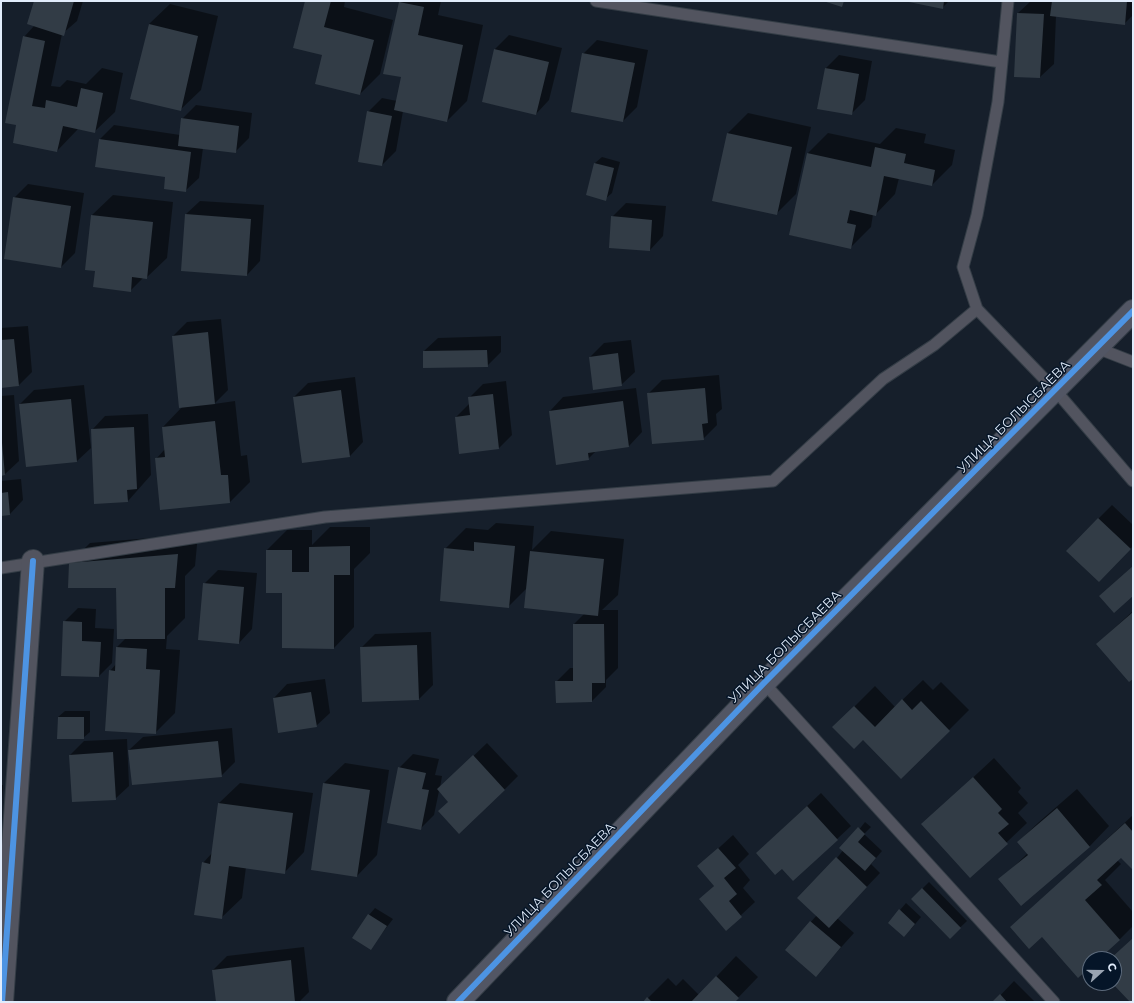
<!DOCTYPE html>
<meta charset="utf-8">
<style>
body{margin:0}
#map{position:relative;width:1134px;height:1003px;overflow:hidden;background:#161f2b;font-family:Montserrat,sans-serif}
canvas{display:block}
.frame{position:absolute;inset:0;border:2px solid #e1ecfb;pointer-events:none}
.north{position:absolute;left:1082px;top:951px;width:40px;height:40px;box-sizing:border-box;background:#051528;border:1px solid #5d6b7c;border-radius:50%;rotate:69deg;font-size:11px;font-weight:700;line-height:16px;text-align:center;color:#e1ecfb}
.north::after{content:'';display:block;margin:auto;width:14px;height:18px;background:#9aa4b2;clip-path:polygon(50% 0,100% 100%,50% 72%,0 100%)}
</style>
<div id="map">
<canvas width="1134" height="1003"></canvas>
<div class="frame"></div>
<div class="north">С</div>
</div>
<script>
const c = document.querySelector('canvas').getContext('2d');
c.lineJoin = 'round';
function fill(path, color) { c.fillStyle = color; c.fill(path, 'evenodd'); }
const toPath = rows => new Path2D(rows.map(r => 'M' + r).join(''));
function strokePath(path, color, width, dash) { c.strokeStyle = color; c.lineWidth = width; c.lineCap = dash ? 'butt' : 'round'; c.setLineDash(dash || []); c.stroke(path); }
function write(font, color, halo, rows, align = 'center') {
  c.font = font + ' Montserrat,sans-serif'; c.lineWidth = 3; c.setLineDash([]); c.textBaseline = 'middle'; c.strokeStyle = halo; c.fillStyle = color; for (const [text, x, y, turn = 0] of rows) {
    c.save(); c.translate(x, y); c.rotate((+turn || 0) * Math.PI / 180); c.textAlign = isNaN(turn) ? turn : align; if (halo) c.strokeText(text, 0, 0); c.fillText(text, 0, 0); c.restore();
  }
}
fill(toPath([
 [35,1,83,1,77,21,62,34,51,86,60,87,67,80,86,84,102,68,123,73,115,112,94,132,78,129,57,151,18,124,24,37,34,26],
 [306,1,345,1,344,7,393,20,380,74,360,94,323,54],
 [401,1,441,1,438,15,483,25,467,101,447,121,403,111,396,151,382,165,368,112,382,98,397,101,402,76,385,73],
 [908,1,949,1,943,7],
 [1031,1,1133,1,1133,15,1124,24,1056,16,1054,64,1040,77,1016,76,1018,13],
 [170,4,218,16,201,90,180,110,149,24],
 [509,35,562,48,549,100,536,114,483,102,495,49],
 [597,40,648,50,637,107,623,121,583,54],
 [839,55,872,61,865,100,851,114,825,69],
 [196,105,252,113,249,138,235,152,203,148,199,178,185,191,166,176,96,166,100,139,114,125,180,135,182,119],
 [748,113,811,127,796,194,776,214,713,200,728,133],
 [896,128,926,134,924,143,955,150,952,165,932,185,899,178,895,194,875,215,873,214,871,227,850,248,790,235,808,153,828,133,880,144],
 [602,157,620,162,612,193,605,199,595,163],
 [28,184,84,193,75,253,61,267,14,198],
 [113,195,173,202,167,258,146,278,143,278,130,291,96,270,92,215],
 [200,201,264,205,260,261,247,275,186,214],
 [626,203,666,206,663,236,650,250,612,217],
 [221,319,228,390,214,404,235,401,241,456,247,455,250,482,230,502,156,459,165,449,163,427,183,406,173,336,187,322],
 [28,326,32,372,18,386,1,387,1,328],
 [501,336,501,352,487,366,424,351,438,338],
 [631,340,635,372,621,385,590,357,604,343],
 [719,375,722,409,716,414,717,425,703,439,648,394,662,380],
 [355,377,363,442,350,456,294,397,308,383],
 [506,381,512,435,499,448,456,417,470,403,469,398,483,384],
 [84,385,91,448,77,461,20,404,34,390],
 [636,388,642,432,629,446,597,450,588,459,550,411,563,397],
 [14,395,19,461,5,474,1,475,1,396],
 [148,414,151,475,128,501,92,430,105,416],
 [21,479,23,500,10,514,1,515,1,481],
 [1112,505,1133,525,1133,546,1113,567,1098,519],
 [496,523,534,526,532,550,551,531,624,539,618,595,602,610,618,610,618,668,606,680,606,687,592,701,556,682,570,668,574,668,574,624,584,614,527,588,508,607,445,549,466,528,488,530],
 [330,527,370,527,370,553,354,569,354,627,334,648,283,592,267,592,267,550,287,530,312,530,312,545],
 [198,534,195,566,185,576,185,618,167,636,166,649,180,650,175,713,155,733,110,671,116,664,117,647,126,638,117,587,70,563,90,543],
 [218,570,257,573,252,629,239,643,204,584],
 [78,608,96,609,95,628,114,629,112,663,99,676,64,622],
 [1133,611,1133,678,1097,644],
 [431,632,433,685,419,699,361,648,375,634],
 [325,679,330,713,316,726,274,698,287,684],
 [923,680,933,690,941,682,969,710,901,778,863,739,834,727,875,686,895,707],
 [65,711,90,711,90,732,83,738,58,717],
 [232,728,235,762,221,776,129,750,143,737],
 [127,739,129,786,115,799,70,755,84,741],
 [487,743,518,776,504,790,449,802,439,791,434,815,420,829,399,768,413,754,439,759,435,775,442,776,440,788],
 [994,758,1021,788,1018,792,1028,803,1018,813,1027,823,970,877,923,824],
 [345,763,389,770,377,855,357,876,324,783],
 [240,783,313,793,304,852,284,873,246,867,242,898,221,918,203,863,212,853,219,803],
 [1,785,3,785,1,818],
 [1077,789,1109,826,1089,847,1000,880,1028,853,1018,842,1039,822],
 [821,793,851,826,837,839,782,867,757,853],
 [1133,815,1133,869,1121,856,1117,860,1121,864,1105,880,1133,912,1133,926,1120,939,1097,959,1090,959,1090,966,1042,936,1012,927],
 [865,822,871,827,864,834,882,851,871,864,880,873,837,918,854,933,816,975,786,950,817,915,837,858],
 [733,835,749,854,738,865,750,880,743,888,755,902,726,929,700,899,715,885,699,866],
 [929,882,967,921,950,937,912,899],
 [906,903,921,917,911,929,900,910],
 [375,908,393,919,370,949,369,915],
 [304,947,309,992,299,1002,217,1002,213,970,227,956],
 [736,956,758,977,734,1002,644,1002,668,978,676,986,683,979,699,995],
 [1014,981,1035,1002,994,1002]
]), '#0007');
fill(toPath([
 [34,1,74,1,64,36,27,24],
 [305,1,331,1,324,27,374,40,360,95,315,84,322,55,293,48],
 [823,1,844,1,842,7],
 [904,1,944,1,943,9],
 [1052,1,1127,1,1125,25,1050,16],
 [399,2,424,7,418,35,463,45,447,122,394,110,401,77,383,74],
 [1017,13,1044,14,1040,78,1014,77],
 [149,24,198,36,181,111,130,99],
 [23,36,45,41,32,106,45,108,46,100,77,107,81,88,103,93,95,133,63,126,57,152,13,143,16,125,5,123],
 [494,49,549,62,536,115,482,102],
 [582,53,635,63,623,122,571,112],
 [825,68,859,74,852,115,817,109],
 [367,111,392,116,382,166,358,162],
 [181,118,239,126,236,153,178,146],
 [727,133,792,147,777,215,712,201],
 [99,139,191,152,186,192,164,189,165,177,95,167],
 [875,147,906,154,904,163,935,170,932,186,884,176,876,216,850,210,847,223,856,225,851,249,789,235,807,153,871,167],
 [594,163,614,168,606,201,586,195],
 [13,197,71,206,61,268,4,259],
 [185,214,251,219,247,276,181,271],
 [91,215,153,222,147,279,132,277,131,292,93,287,95,271,85,270],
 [611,216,652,220,650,251,609,248],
 [208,332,215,404,179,408,172,336],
 [14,339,19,386,1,388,1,340],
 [487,350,488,367,423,368,423,351],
 [618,353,622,386,593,390,589,357],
 [705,388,708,423,702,424,704,440,652,444,647,393],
 [341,390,350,457,302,463,293,397],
 [493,394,499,449,459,454,455,417,470,415,468,397],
 [71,399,77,462,26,467,19,404],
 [623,401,629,447,588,453,589,460,556,465,549,411],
 [215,421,221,475,228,475,230,503,160,510,155,458,165,457,162,427],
 [134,427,137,489,127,490,128,502,94,504,91,429],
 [1,432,5,475,1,476],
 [8,492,10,515,1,516,1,493],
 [1098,518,1131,549,1099,582,1066,551],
 [474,542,515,546,509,608,440,601,444,548,474,551],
 [350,546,350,575,334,575,334,649,282,648,282,593,266,593,266,550,292,550,292,572,309,572,309,547],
 [530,551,604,559,598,616,524,608],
 [178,554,175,588,165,588,165,639,117,639,116,588,68,588,69,563],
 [1133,566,1133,596,1114,613,1099,596],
 [203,583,244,587,239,644,198,640],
 [1133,612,1133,679,1129,682,1096,644],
 [63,621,82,622,82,641,101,642,99,677,61,676],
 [573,624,604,624,605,683,592,683,592,702,556,703,555,681,573,681],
 [417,645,419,700,362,702,360,647],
 [116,647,147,649,146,669,160,670,156,734,105,731,109,670,115,671],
 [311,692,317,727,278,733,273,698],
 [902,699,912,710,921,701,950,731,901,779,863,740,854,749,832,727,854,706,875,727],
 [58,717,84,717,84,739,57,739],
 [218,741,222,777,132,785,128,750],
 [113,752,116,800,72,802,69,755],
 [473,755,505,790,459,834,438,811,448,802,437,789],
 [398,767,426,773,422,789,429,790,421,830,387,823],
 [973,777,1002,809,998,813,1009,824,998,833,1008,844,970,878,921,824],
 [323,783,370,790,357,877,311,870],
 [218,803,293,813,285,874,229,866,222,919,194,915,202,862,210,864],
 [807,806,838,840,793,881,782,869,775,875,756,853],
 [1057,808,1090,847,1021,906,998,879,1028,855,1017,842],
 [1125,823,1133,832,1133,870,1121,858,1097,880,1102,885,1085,900,1120,940,1099,959,1090,959,1090,967,1078,978,1042,937,1029,949,1010,927],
 [858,827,865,834,858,842,876,858,865,871,839,848],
 [718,848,736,868,724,878,737,894,729,901,742,917,726,931,699,899,714,886,697,866],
 [836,857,867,887,829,928,797,898],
 [922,888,961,928,950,939,911,899],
 [899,909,915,924,904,937,888,923],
 [368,914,387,926,371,950,352,938],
 [810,921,841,947,816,977,785,950],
 [1133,938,1133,1002,1130,1002,1112,983,1114,983,1114,959,1110,959],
 [291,960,295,1002,216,1002,212,970],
 [716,976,739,998,735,1002,691,1002],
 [1000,994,1007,1002,992,1002],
 [647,997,652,1002,643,1002]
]), '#323c46');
const lane = toPath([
 [596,1,1001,62],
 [1008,1,998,102,977,215,963,267,977,309,1056,391,1133,481],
 [1097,348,1133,362],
 [1,568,325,517,773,481,883,379,934,345,977,309],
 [764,683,1054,1002]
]);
const street = toPath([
 [2,1002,33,561]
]);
const secondary = toPath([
 [458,1002,764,683,1133,311]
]);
strokePath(lane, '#343d46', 13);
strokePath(street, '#343d46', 24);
strokePath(secondary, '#343d46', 24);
strokePath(lane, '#52545f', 11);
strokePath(street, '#52545f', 22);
strokePath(secondary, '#525664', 22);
strokePath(toPath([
 [2,1002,33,561],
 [458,1002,764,683,1133,311]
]), '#4d94e3', 6);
write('13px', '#e1ecfb', '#051528', [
 ["УЛИЦА БОЛЫСБАЕВА",1014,417,-45],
 ["УЛИЦА БОЛЫСБАЕВА",785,647,-45],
 ["УЛИЦА БОЛЫСБАЕВА",560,880,-46]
]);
</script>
